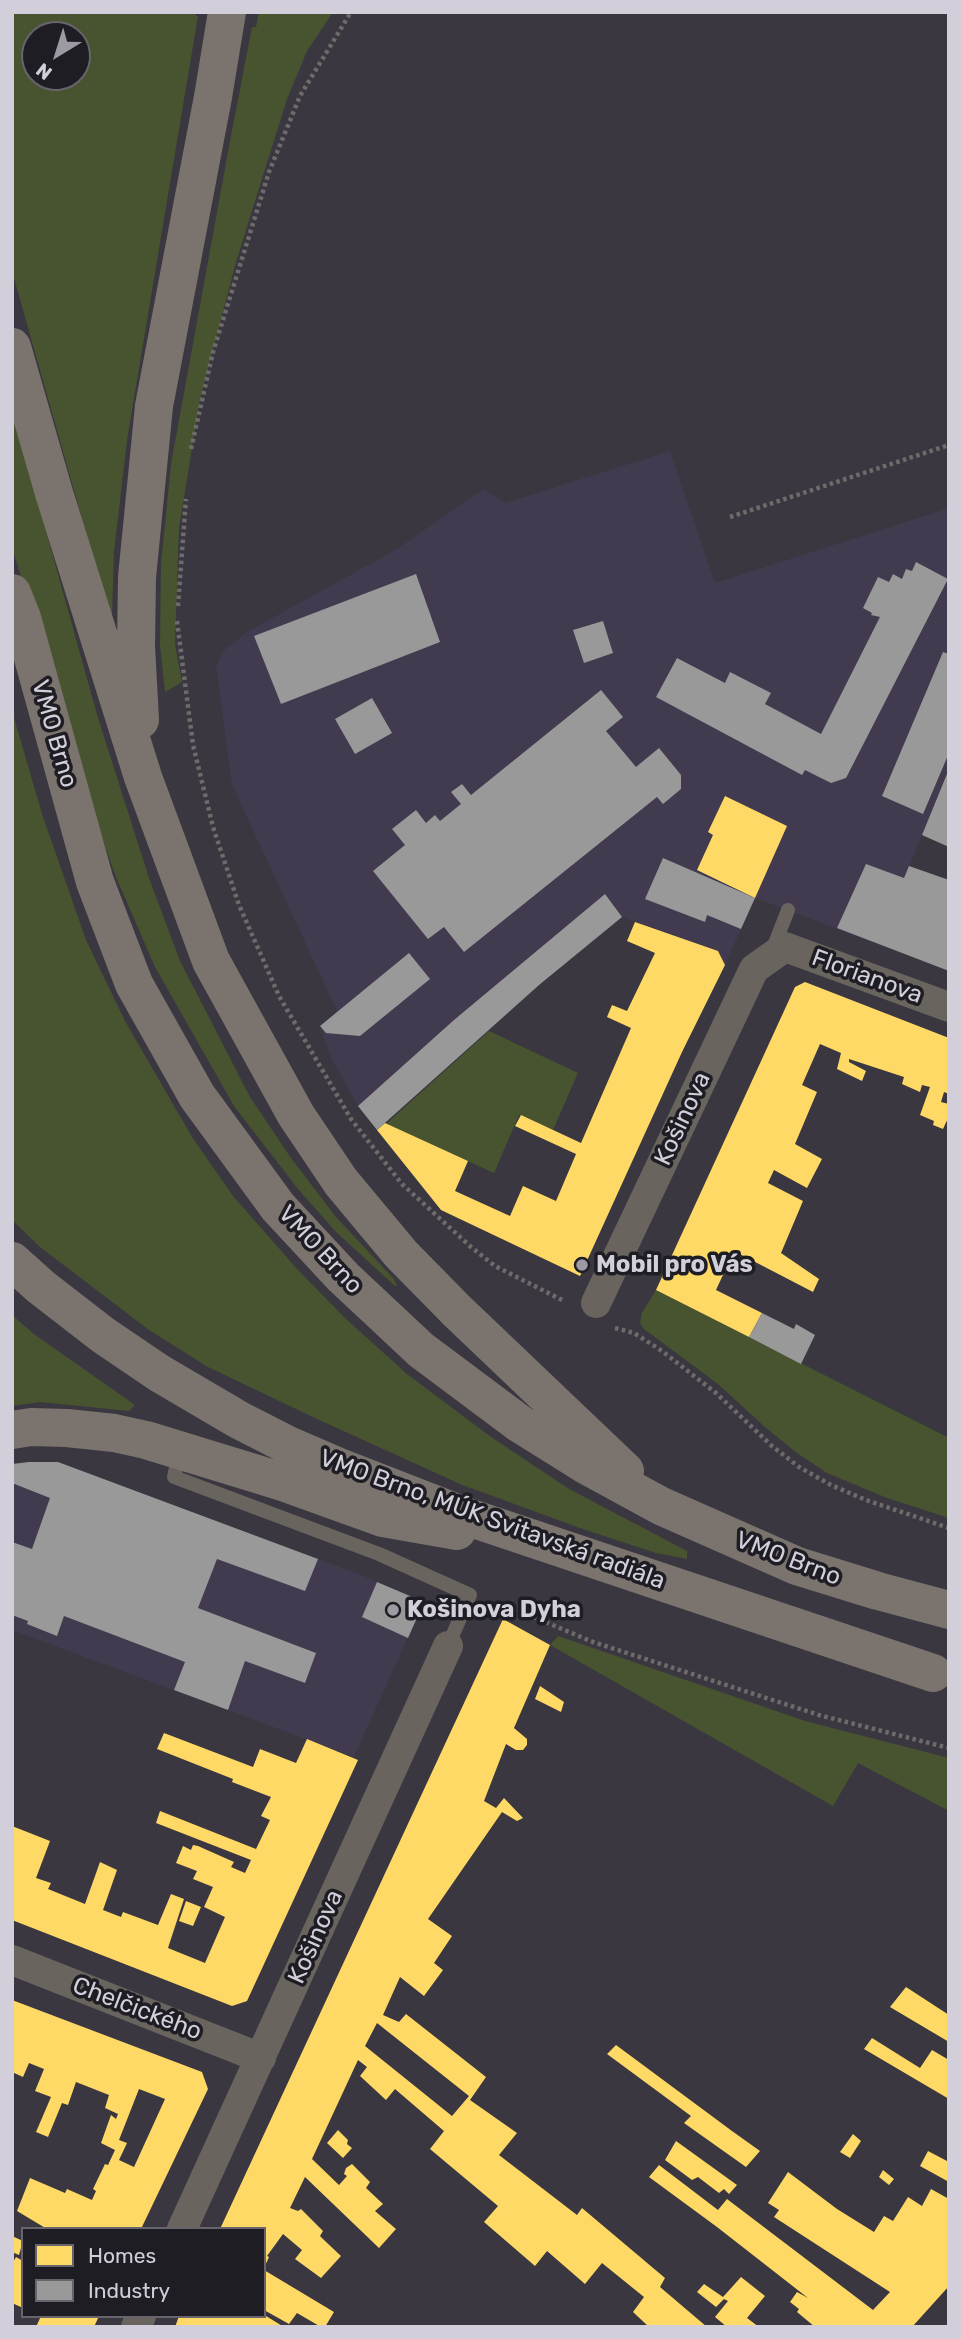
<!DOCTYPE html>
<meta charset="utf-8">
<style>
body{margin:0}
#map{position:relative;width:961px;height:2339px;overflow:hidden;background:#3a3740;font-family:Rubik,sans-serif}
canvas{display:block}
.frame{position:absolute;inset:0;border:14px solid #d3cfda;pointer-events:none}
.legend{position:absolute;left:21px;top:2227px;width:245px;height:91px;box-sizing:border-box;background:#1f1d24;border:2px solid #67646d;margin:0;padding:9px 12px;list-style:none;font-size:21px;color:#d3cfda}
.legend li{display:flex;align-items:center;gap:14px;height:35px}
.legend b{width:35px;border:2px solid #67646d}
.north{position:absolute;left:21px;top:21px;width:70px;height:70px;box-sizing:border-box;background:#1f1d24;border:2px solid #67646d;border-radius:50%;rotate:218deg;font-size:19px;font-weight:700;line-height:28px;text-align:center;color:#d3cfda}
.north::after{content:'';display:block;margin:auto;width:24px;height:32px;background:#9d9aa4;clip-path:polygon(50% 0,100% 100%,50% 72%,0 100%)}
</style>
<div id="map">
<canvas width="961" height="2339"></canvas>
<div class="frame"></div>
<ul class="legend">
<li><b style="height:19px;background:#ffd966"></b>Homes</li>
<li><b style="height:19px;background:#999"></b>Industry</li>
</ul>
<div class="north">N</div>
</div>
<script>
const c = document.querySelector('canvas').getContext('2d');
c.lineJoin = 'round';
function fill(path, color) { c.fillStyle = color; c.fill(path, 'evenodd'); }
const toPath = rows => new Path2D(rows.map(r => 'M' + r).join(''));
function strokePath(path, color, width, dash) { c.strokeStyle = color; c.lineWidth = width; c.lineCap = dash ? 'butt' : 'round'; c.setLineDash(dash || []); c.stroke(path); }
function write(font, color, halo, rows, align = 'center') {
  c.font = font + ' Rubik,sans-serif'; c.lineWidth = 7; c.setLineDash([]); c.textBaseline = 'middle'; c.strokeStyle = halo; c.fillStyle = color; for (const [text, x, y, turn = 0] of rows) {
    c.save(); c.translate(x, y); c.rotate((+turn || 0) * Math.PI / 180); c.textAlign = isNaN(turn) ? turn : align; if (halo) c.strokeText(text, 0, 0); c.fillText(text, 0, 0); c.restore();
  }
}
fill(toPath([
 [670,451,715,583,949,508,949,768,878,944,755,898,725,965,718,951,623,917,539,985,377,1130,358,1106,330,1056,320,1026,337,1011,232,785,216,666,223,651,247,632,397,549,483,489,505,503],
 [12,1464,62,1464,369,1578,424,1602,354,1757,12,1630]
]), '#423a4f');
fill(toPath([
 [12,12,196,12,196,16,198,16,127,440,114,552,112,615,109,614,12,271],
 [35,35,77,35,77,77,35,77],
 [259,12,333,12,307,51,287,99,236,262,200,399,179,528,175,644,182,682,165,692,160,645,161,564,171,464,230,141,252,27,256,27],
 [12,409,98,718,149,878,180,961,250,1097,291,1158,336,1217,393,1278,397,1285,395,1286,336,1232,298,1189,234,1106,155,967,116,877,83,785,12,547],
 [12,711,42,814,86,940,125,1021,192,1137,233,1196,298,1270,346,1319,407,1374,491,1437,569,1489,687,1551,687,1559,656,1553,577,1527,460,1484,317,1419,208,1367,149,1330,40,1247,12,1220],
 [489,1031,578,1073,553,1130,519,1115,494,1173,386,1124],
 [656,1290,949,1438,949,1518,887,1498,827,1473,797,1453,765,1427,718,1384,644,1329,640,1323,642,1313],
 [12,1315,34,1334,135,1405,129,1411,40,1402,12,1406],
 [558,1636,805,1721,949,1758,949,1811,858,1763,833,1806,550,1645]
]), '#485430');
fill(toPath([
 [725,796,787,826,755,898,697,870,713,835,708,832],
 [635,922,718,951,725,965,682,1052,580,1276,441,1210,377,1130,385,1123,468,1161,455,1191,510,1216,523,1186,556,1201,576,1154,515,1126,521,1115,581,1143,631,1028,607,1017,612,1005,627,1011,655,953,627,941],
 [805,982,949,1038,949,1094,944,1092,941,1102,949,1104,949,1116,943,1129,933,1125,934,1121,920,1115,930,1087,922,1085,920,1092,902,1084,904,1077,849,1059,849,1062,866,1071,862,1081,837,1069,841,1053,820,1044,802,1085,817,1092,795,1144,822,1159,807,1188,774,1170,768,1183,803,1201,781,1253,819,1279,813,1292,734,1251,716,1290,762,1313,749,1337,656,1290,795,987],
 [503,1619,550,1645,514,1728,527,1739,527,1745,523,1750,516,1750,506,1744,484,1801,496,1808,504,1798,523,1818,517,1821,502,1812,428,1919,452,1936,434,1963,443,1970,424,1996,400,1977,383,2015,399,2022,406,2014,486,2077,470,2100,517,2133,499,2155,577,2215,582,2208,665,2278,660,2287,707,2327,649,2327,633,2312,644,2297,602,2263,585,2284,547,2251,535,2266,484,2222,498,2206,430,2149,444,2131,395,2089,386,2100,360,2076,367,2067,358,2060,312,2159,339,2185,347,2176,344,2174,346,2168,352,2164,370,2182,366,2188,383,2204,375,2211,396,2229,379,2248,305,2177,290,2208,298,2211,301,2209,323,2231,320,2236,324,2240,341,2256,321,2278,295,2259,302,2250,283,2234,267,2256,269,2257,264,2268,264,2229,220,2229],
 [377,2023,469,2096,452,2116,365,2046],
 [540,1686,564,1702,561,1712,535,1699],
 [164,1733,253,1767,260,1749,296,1763,307,1739,358,1760,247,2001,232,2006,12,1920,12,1826,50,1841,36,1878,51,1883,48,1889,85,1904,100,1862,117,1870,103,1910,121,1917,123,1912,158,1925,171,1894,184,1899,168,1948,205,1963,225,1917,204,1907,213,1887,193,1879,197,1871,176,1863,183,1846,191,1850,193,1845,198,1846,234,1862,231,1867,245,1873,251,1860,156,1823,160,1811,256,1849,270,1820,261,1816,271,1797,232,1782,233,1779,157,1749],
 [186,1901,201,1907,193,1926,179,1921],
 [906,1987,949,2015,949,2042,890,2007],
 [12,2000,202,2072,208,2089,141,2229,47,2229,17,2211,30,2178,65,2193,67,2189,92,2200,96,2191,93,2189,105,2164,108,2165,115,2150,101,2143,111,2115,116,2119,118,2114,105,2108,109,2095,76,2082,68,2105,62,2103,48,2137,36,2132,51,2097,35,2091,44,2069,29,2063,23,2077,12,2072],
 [139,2089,165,2099,134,2167,119,2160,127,2143,119,2140],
 [872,2038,920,2068,932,2050,949,2060,949,2099,864,2049],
 [616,2045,732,2131,760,2151,746,2167,684,2123,691,2116,607,2054],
 [338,2130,348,2140,347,2144,352,2148,343,2158,327,2143],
 [853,2134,861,2141,850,2158,840,2152],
 [676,2141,737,2185,729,2194,724,2189,719,2193,698,2177,692,2180,665,2160],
 [928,2151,947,2161,949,2156,949,2182,920,2166],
 [659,2165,718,2210,727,2199,873,2310,890,2292,774,2217,779,2210,768,2203,788,2172,837,2209,874,2232,884,2216,893,2221,908,2197,922,2206,931,2189,949,2199,949,2286,912,2327,815,2327,797,2312,799,2309,790,2302,797,2292,808,2298,717,2227,649,2177],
 [883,2170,894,2179,889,2185,879,2177],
 [12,2236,23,2241,19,2255,12,2252],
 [16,2257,23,2261,23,2308,12,2303,12,2264],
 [264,2270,334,2312,325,2327,321,2327,297,2313,289,2324,264,2310],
 [741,2277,765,2296,747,2318,759,2327,727,2327,715,2317,728,2301,724,2299,716,2307,697,2292,704,2284,723,2297],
 [41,2316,99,2316,94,2327,36,2327],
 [179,2316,266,2316,284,2327,175,2327]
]), '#ffd966');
fill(toPath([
 [916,562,948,579,846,778,831,783,805,770,802,775,656,697,677,658,725,683,730,672,771,693,765,704,821,734,880,617,871,615,872,613,863,608,878,577,889,582,893,574,902,579,906,569,912,571],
 [416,574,440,642,281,704,254,636],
 [603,621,613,653,584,663,573,630],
 [943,652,949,654,949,753,923,814,882,796],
 [601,690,623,717,606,731,636,767,659,748,681,775,681,789,663,804,657,797,464,952,444,927,428,939,373,871,405,845,392,829,416,810,426,823,435,815,440,821,461,804,451,792,462,784,471,795],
 [372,698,392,733,355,754,335,719],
 [949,769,949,847,922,835],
 [663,858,755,898,741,929,707,915,705,922,645,899],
 [866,864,904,878,909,866,949,880,949,971,837,928],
 [605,894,622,917,539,985,377,1130,358,1106,454,1020],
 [409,953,430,979,360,1036,326,1033,320,1026],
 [762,1313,794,1329,796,1324,815,1335,801,1364,749,1337],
 [29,1462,58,1462,318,1559,305,1591,217,1559,198,1608,316,1653,305,1683,245,1661,228,1710,174,1690,185,1662,64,1616,57,1636,27,1624,28,1621,12,1615,12,1542,32,1549,50,1498,12,1483,12,1464],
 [377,1582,424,1602,408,1638,362,1617]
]), '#999');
strokePath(toPath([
 [191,449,213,352,269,172,300,96,351,12],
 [730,517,949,445],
 [178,606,186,499],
 [177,621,193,745,213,827,239,905,279,996,351,1119,402,1184,471,1247,495,1266,564,1301],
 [615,1328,634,1333,662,1351,716,1393,772,1446,799,1467,831,1485,866,1500,949,1528],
 [493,1604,536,1618,593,1642,819,1715,949,1748]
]), '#6f6b6b', 4.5, [3.5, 3.5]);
strokePath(toPath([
 [772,951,788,910],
 [179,1454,174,1477,379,1554,470,1595,448,1646]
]), '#6a645f', 14);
strokePath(toPath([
 [596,1303,754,969,785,947,949,1007],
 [12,1960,261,2058],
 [182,2229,448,1646],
 [136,2327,141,2316]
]), '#6a645f', 30);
strokePath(toPath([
 [12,347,54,493,143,777,211,961,296,1115,341,1182,401,1254,457,1311,625,1471],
 [12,593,22,618,95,882,134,984,197,1096,278,1207,343,1277,421,1350,520,1424,584,1464,661,1506,797,1566,878,1591,949,1610],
 [140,720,136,646,137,577,154,406,213,97,227,12],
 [12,1261,41,1287,103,1335,159,1373,239,1420,288,1445,339,1467,465,1516,933,1673],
 [12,1430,31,1427,67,1428,114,1433,146,1440,283,1482,383,1518,457,1531]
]), '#7b746e', 38);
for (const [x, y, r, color] of [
 [582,1265,7,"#9d9aa4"],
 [393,1610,7,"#9d9aa4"]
]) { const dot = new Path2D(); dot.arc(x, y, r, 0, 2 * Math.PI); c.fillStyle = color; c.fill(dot); strokePath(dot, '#1f1d24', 2.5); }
write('24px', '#d3cfda', '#1f1d24', [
 ["VMO Brno",54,734,74],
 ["Florianova",867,977,20],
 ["Košinova",683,1119,-65],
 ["VMO Brno",320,1250,47],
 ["VMO Brno, MÚK Svitavská radiála",492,1520,20],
 ["VMO Brno",788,1559,21],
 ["Košinova",316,1937,-66],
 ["Chelčického",137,2009,21]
]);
write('bold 24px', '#d3cfda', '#1f1d24', [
 ["Mobil pro Vás",596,1265],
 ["Košinova Dyha",407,1610]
], 'left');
</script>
